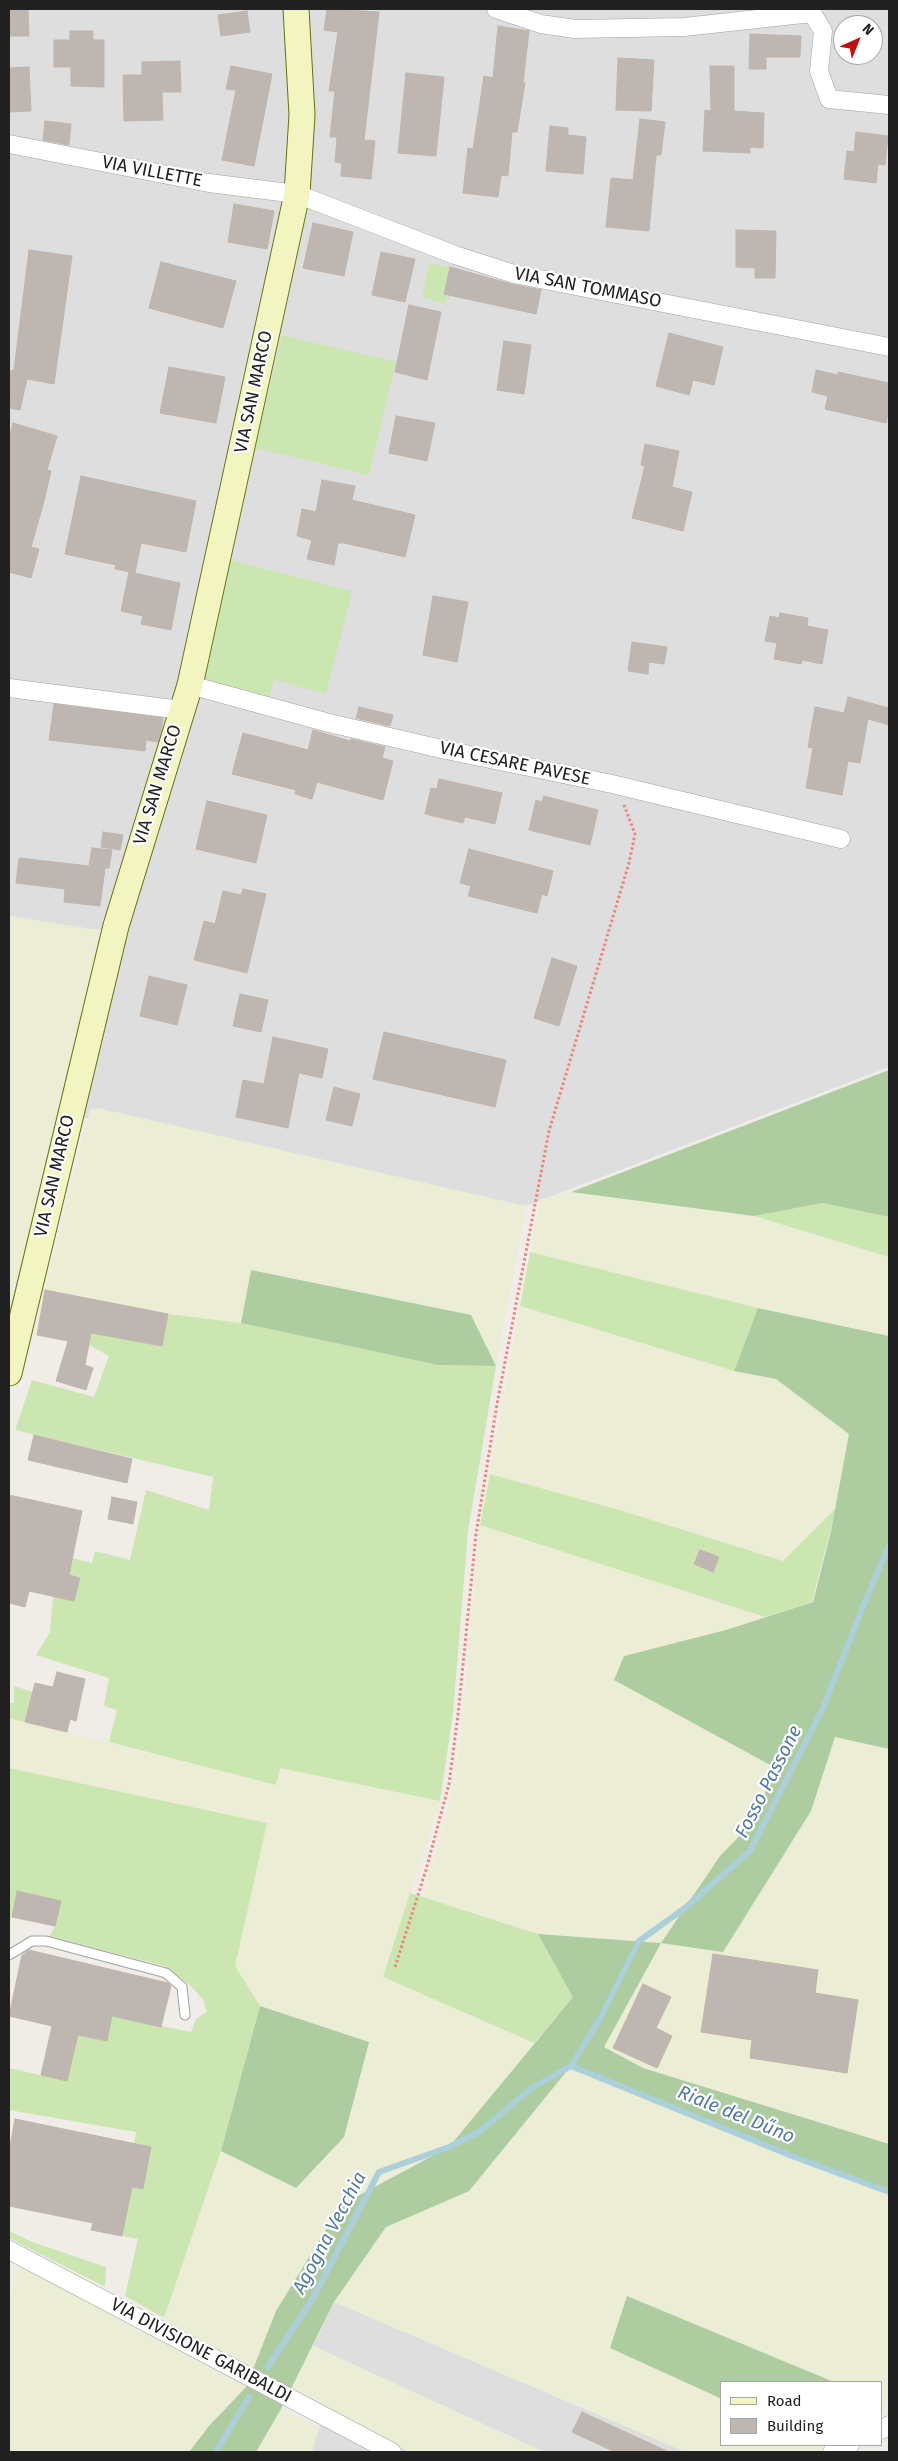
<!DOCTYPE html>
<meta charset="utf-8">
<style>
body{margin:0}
#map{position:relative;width:898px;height:2461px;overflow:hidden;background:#f0ede8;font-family:"Fira Sans",sans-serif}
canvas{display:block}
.frame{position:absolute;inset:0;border:10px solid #212121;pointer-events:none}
.legend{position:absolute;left:720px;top:2381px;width:162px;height:65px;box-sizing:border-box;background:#fff;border:1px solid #a6a6a6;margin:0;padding:6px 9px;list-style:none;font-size:15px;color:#212121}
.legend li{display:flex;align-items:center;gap:10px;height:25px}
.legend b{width:25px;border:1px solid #a6a6a6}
.north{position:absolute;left:833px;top:15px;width:50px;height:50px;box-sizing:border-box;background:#fff;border:1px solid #a6a6a6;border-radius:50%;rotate:44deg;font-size:14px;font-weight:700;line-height:20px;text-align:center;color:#212121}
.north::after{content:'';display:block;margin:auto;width:18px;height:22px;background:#c11012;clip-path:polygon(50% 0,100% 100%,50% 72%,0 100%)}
</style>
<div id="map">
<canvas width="898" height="2461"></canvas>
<div class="frame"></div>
<ul class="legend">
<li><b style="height:6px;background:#f3f5c1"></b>Road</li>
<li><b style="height:14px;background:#beb7b1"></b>Building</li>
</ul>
<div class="north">N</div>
</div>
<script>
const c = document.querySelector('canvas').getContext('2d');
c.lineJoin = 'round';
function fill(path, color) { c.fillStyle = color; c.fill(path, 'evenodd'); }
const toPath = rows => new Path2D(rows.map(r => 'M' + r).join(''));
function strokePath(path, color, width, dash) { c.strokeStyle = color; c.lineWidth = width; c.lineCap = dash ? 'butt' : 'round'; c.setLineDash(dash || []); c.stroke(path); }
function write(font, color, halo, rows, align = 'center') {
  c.font = font + ' "Fira Sans",sans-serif'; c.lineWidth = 4.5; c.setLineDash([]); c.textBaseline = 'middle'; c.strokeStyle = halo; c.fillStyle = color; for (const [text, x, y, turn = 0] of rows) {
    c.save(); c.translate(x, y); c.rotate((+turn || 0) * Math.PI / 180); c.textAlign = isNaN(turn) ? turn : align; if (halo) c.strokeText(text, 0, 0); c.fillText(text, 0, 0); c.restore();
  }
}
fill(toPath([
 [9,9,889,9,889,1067,526,1206,53,1112,103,931,9,916],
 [843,25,873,25,873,55,843,55],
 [334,2302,686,2452,544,2452,313,2346],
 [328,2410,410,2452,312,2452,319,2427]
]), '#dedede');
fill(toPath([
 [9,916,104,931,9,1341],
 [98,1108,526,1206,496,1366,471,1315,251,1270,241,1323,168,1314,45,1290,90,1109],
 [571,1192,754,1216,889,1257,889,1336,758,1308,530,1252,540,1199],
 [520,1306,734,1371,776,1379,849,1434,836,1508,783,1561,623,1511,490,1474],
 [480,1525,765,1617,726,1630,614,1680,775,1767,756,1819,720,1856,811,1811,835,1737,889,1749,889,2144,643,2068,604,2047,660,1943,538,1934,423,1897,454,1787,463,1717],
 [9,1718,276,1785,280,1768,440,1801,383,1977,534,2043,449,2147,341,2205,276,2311,246,2387,209,2426,189,2452,9,2452,9,2299,20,2266,157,2339,221,2151,296,2188,369,2042,260,2006,234,1966,267,1823,9,1768],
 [571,2066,792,2156,889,2192,889,2398,884,2403,882,2382,834,2382,628,2296,610,2348,722,2399,722,2445,820,2445,823,2452,686,2452,334,2302,386,2227,469,2190],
 [313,2346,544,2452,410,2452,289,2390],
 [281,2409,319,2427,312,2452,256,2452]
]), '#ebedd5');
fill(toPath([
 [429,263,450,267,444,294,450,296,444,304,422,297],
 [282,335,396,362,369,475,255,448],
 [231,560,352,591,326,694,274,680,268,702,200,684],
 [823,1203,889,1217,889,1257,754,1216],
 [530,1252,758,1308,734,1371,520,1306],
 [168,1314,241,1323,438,1365,496,1366,468,1531,453,1714,440,1801,280,1768,276,1785,109,1742,117,1710,104,1706,109,1678,36,1655,50,1632,53,1596,74,1601,80,1578,31,1566,35,1549,92,1563,95,1551,130,1560,146,1490,209,1510,213,1477,15,1430,32,1380,94,1397,109,1356,89,1345,91,1333,162,1346],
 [490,1474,623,1511,783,1561,836,1508,812,1602,765,1617,480,1525],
 [14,1686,33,1692,25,1722,9,1718,9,1703,14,1703],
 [9,1768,267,1823,235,1966,260,2006,221,2151,164,2318,125,2296,138,2239,122,2236,132,2187,143,2189,151,2147,134,2144,136,2132,9,2110,9,2068,67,2081,78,2035,107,2041,112,2016,191,2032,196,2019,207,2012,203,2000,191,1986,165,1966,49,1937,55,1926,60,1901,17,1891,9,1927],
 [410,1893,538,1934,574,1997,534,2043,383,1977],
 [9,2231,32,2242,106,2267,105,2287,9,2238]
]), '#cce6b2');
fill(toPath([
 [889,1070,889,1217,823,1203,754,1216,571,1192],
 [251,1270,471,1315,496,1366,438,1365,241,1323],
 [758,1308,889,1336,889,1749,835,1737,811,1811,723,1952,661,1943,604,2047,643,2068,889,2144,889,2192,792,2156,571,2066,469,2191,386,2227,334,2302,281,2409,256,2452,189,2452,209,2426,246,2387,276,2311,341,2205,449,2147,573,1997,538,1934,661,1943,720,1856,756,1819,774,1767,614,1680,624,1656,726,1630,813,1602,831,1531,849,1434,776,1379,734,1371],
 [260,2006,369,2042,344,2137,296,2188,221,2151],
 [627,2296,834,2382,722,2382,722,2399,610,2348]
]), '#adcca0');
strokePath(toPath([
 [571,2066,792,2156,889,2192],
 [268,2367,312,2300,379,2172,449,2147,479,2132,532,2088,571,2066,601,2017,639,1941,685,1908,750,1851,822,1710,866,1599,889,1546],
 [216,2452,249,2397]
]), '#acd0da', 6);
const building = toPath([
 [9,9,28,9,29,36,9,36,9,9],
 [327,9,379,12,364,140,375,141,371,179,341,176,342,163,335,162,337,137,330,137,335,91,329,91,338,32,324,30,327,9],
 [247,11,250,32,221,36,218,15,247,11],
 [498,26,529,31,523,83,525,83,517,132,512,132,508,176,501,175,498,197,463,193,468,148,473,149,484,76,493,78,498,26],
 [70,31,93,31,93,40,104,40,104,87,71,86,71,67,54,67,54,40,70,40,70,31],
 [750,34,801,36,800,57,766,57,766,69,749,69,750,34],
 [618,58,654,60,651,111,616,110,618,58],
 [180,61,181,92,162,92,163,120,124,121,123,75,142,75,142,62,180,61],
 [231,66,272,74,254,166,222,160,236,90,226,89,231,66],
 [710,66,734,66,734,111,764,113,763,148,750,147,750,153,703,151,705,110,711,111,710,66],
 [29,67,31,111,9,112,9,68,29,67],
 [406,73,444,77,436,156,398,153,406,73],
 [640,119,665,122,661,155,656,155,649,231,606,227,611,178,633,180,640,119],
 [45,121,71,124,69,145,43,140,45,121],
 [550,126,568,128,568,135,586,137,583,174,546,171,550,126],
 [856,132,888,136,885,165,878,164,876,183,844,179,847,151,854,152,856,132],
 [234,204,274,211,267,249,228,242,234,204],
 [313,223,353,232,344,276,303,268,313,223],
 [736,230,776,231,775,278,755,278,755,268,736,267,736,230],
 [29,250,72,256,54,384,27,379,20,410,9,408,11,391,9,391,9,371,14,370,29,250],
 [381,252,415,259,405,302,372,295,381,252],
 [161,262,236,281,223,328,149,308,161,262],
 [450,267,511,284,541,290,536,314,444,294,450,267],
 [409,305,441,312,427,380,395,372,409,305],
 [669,333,723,347,714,385,693,380,689,395,656,386,669,333],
 [504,341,531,345,524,394,497,390,504,341],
 [169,367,225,377,216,423,160,413,169,367],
 [816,370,838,375,838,372,889,383,889,408,886,423,825,409,828,396,812,392,816,370],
 [396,416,435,423,427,461,389,453,396,416],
 [13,423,57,436,47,470,51,471,43,505,31,547,39,549,31,578,9,572,9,440,13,423],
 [645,444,679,451,672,487,692,492,683,531,632,518,645,466,641,465,645,444],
 [81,476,196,501,186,552,141,543,135,573,115,569,116,565,65,554,81,476],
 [322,480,355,486,352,500,415,515,405,557,344,543,338,543,334,565,307,559,312,540,297,536,302,509,316,512,322,480],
 [129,572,180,583,171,630,141,624,143,616,121,611,129,572],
 [433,596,468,602,457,662,423,655,433,596],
 [780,613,808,618,807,626,828,630,822,664,802,660,801,664,774,659,777,643,765,641,770,616,779,618,780,613],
 [632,642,667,647,664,664,649,662,648,674,628,671,632,642],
 [848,697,889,708,889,725,868,719,860,763,848,761,842,795,806,788,813,748,808,747,815,707,844,713,848,697],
 [54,704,163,718,161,731,158,742,146,740,145,751,49,740,54,704],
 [359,707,393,715,390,726,356,718,359,707],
 [313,730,350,741,351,739,385,747,382,758,393,761,383,800,317,782,312,799,295,794,296,790,232,774,243,733,308,750,313,730],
 [439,779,502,793,495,824,465,817,463,823,425,814,431,788,437,789,439,779],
 [544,796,598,810,590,845,529,830,536,800,542,802,544,796],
 [207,801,267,815,256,863,196,849,207,801],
 [103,832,123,835,120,850,101,847,103,832],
 [92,848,112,850,109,868,105,868,100,906,64,902,65,889,16,883,19,858,89,866,92,848],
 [469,849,553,871,547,896,542,894,537,913,468,896,471,886,460,883,469,849],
 [243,889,266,894,247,973,194,960,204,921,215,924,223,891,241,895,243,889],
 [552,958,577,966,559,1026,534,1018,552,958],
 [149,976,187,985,177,1025,140,1016,149,976],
 [240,994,268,1000,261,1032,233,1026,240,994],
 [384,1032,506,1060,495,1107,373,1079,384,1032],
 [273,1037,328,1049,322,1078,299,1073,288,1128,236,1117,243,1080,264,1084,273,1037],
 [334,1087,360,1094,352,1126,326,1120,334,1087],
 [45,1290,168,1314,162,1346,91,1333,85,1365,93,1368,86,1390,56,1381,68,1341,37,1335,45,1290],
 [34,1435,132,1459,127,1483,28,1460,34,1435],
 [9,1495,82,1511,69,1575,80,1578,74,1601,29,1591,25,1607,9,1603,9,1495],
 [112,1497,137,1502,133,1524,108,1519,112,1497],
 [700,1550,719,1557,713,1572,694,1564,700,1550],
 [57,1672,85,1679,76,1721,70,1719,67,1732,25,1722,35,1683,53,1687,57,1672],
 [17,1891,61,1901,55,1926,12,1917,17,1891],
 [29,1950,168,1983,171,1986,161,2027,112,2016,107,2041,78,2035,67,2081,41,2075,52,2026,9,2016,22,1955,29,1950],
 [713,1954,818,1970,815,1993,858,2000,847,2073,750,2058,752,2040,701,2032,713,1954],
 [643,1984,671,1997,656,2028,672,2036,657,2068,613,2048,643,1984],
 [15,2119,151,2147,143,2189,132,2187,122,2236,91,2230,93,2223,9,2206,9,2152,15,2119],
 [582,2412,669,2452,615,2452,572,2432,582,2412]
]);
fill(building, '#beb7b1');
strokePath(building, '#c1b5ab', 1);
const lane = toPath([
 [9,1955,32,1941,46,1941,166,1973,182,1987,185,2015]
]);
const street = toPath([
 [496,9,541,24,575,29,684,27,812,13,823,31,819,71,829,99,889,105],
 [9,144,209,183,297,194,455,255,514,274,889,347],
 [190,685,329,723,446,750,612,784,841,839],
 [9,688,181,710],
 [9,2250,392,2452],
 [882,2430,889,2425],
 [832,2452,850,2445]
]);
const secondary = toPath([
 [9,1373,116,926,190,685,297,194,302,115,296,9]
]);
strokePath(lane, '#a2a2a2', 11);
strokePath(street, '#a2a2a2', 19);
strokePath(secondary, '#67710e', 27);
strokePath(toPath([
 [395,1967,426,1870,449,1784,458,1715,476,1534,497,1404,549,1131,629,863,635,834,624,805]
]), '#ef857a', 3, [2.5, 2.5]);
strokePath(lane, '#fff', 9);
strokePath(street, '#fff', 18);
strokePath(secondary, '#f3f5c1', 25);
write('18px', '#212121', '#fff', [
 ["VIA VILLETTE",152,172,11],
 ["VIA SAN TOMMASO",588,288,11],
 ["VIA SAN MARCO",254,392,-78],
 ["VIA CESARE PAVESE",515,764,12],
 ["VIA SAN MARCO",158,785,-73],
 ["VIA SAN MARCO",55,1176,-77],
 ["VIA DIVISIONE GARIBALDI",201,2351,28]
]);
write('italic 19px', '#517aa2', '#fff', [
 ["Fosso Passone",769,1782,-63],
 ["Riale del Dűno",736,2115,22],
 ["Agogna Vecchia",330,2233,-62]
]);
</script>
